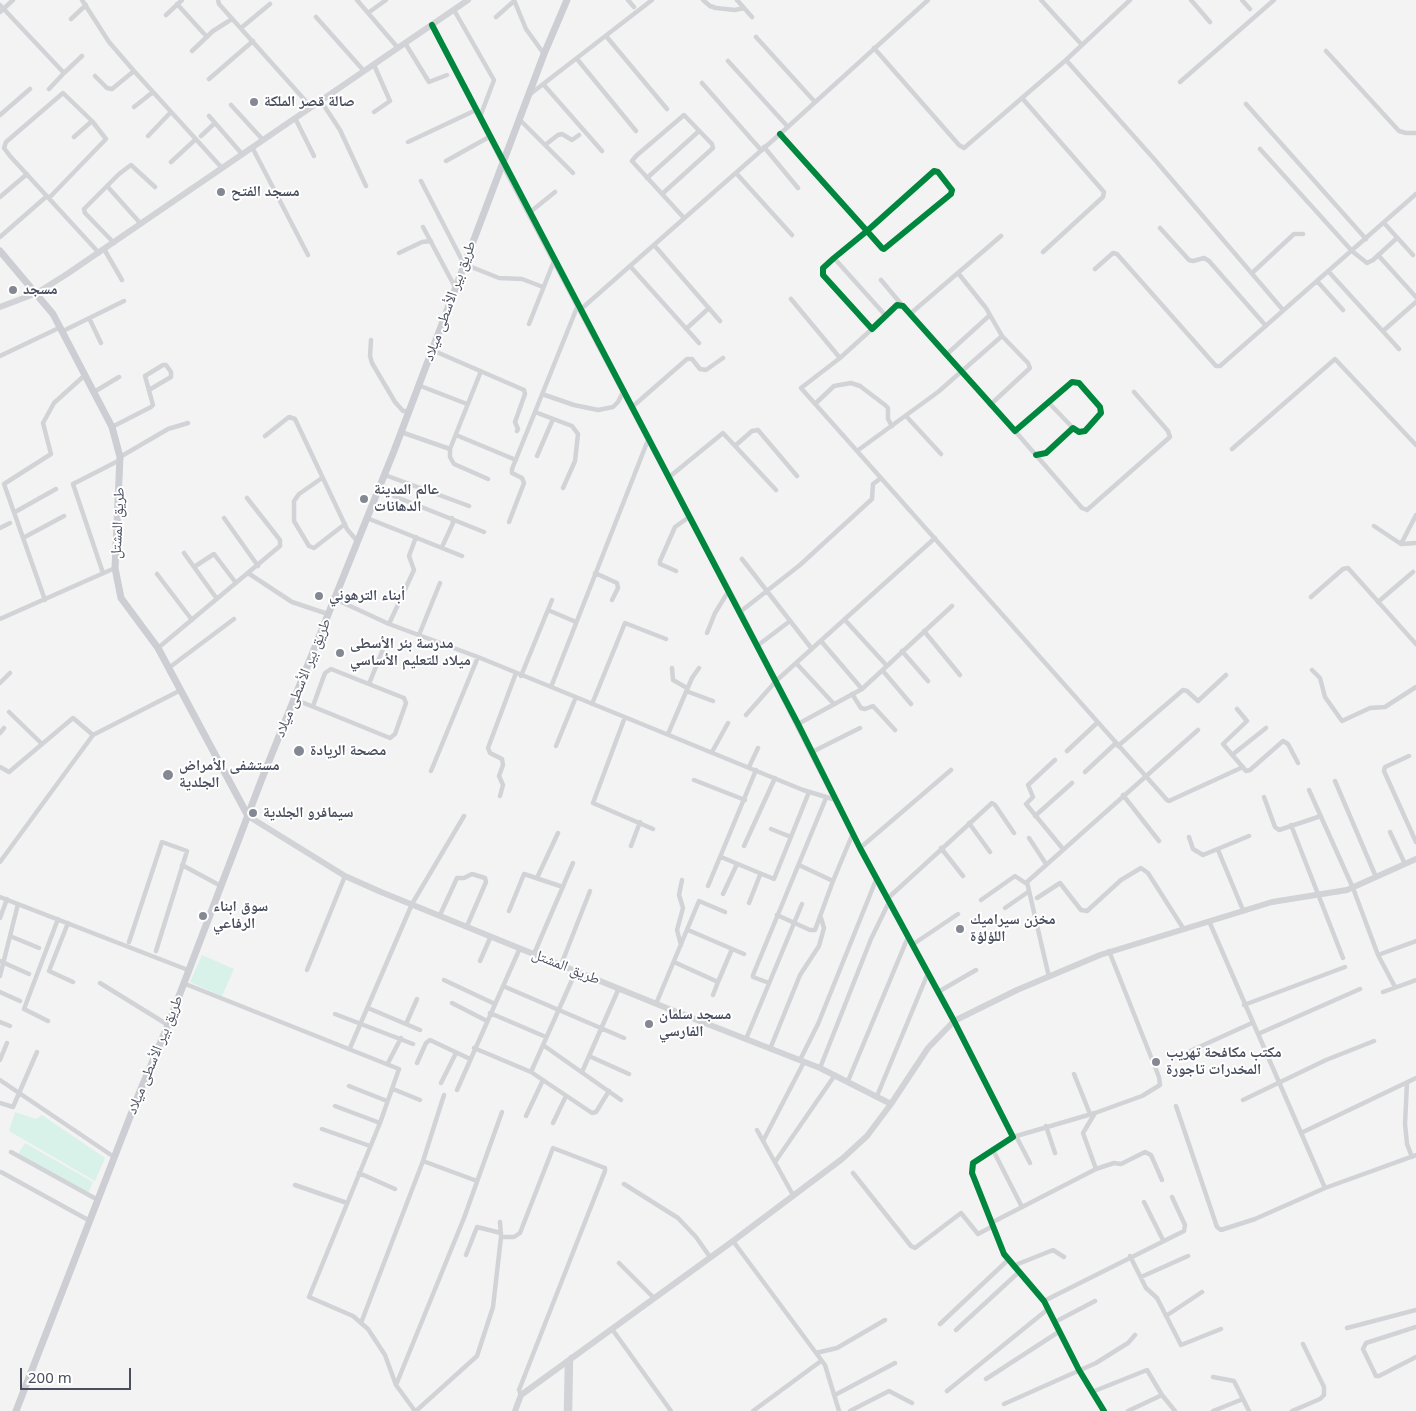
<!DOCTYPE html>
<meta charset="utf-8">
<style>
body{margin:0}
#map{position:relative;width:1416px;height:1411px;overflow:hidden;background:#f3f3f3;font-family:"Noto Sans",sans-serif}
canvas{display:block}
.scale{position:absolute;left:20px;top:1368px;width:111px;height:22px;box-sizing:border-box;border:2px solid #494f5f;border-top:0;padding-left:6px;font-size:15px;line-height:18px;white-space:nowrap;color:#494f5f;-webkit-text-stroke:4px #fff;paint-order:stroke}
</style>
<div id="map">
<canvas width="1416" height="1411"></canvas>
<div class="scale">200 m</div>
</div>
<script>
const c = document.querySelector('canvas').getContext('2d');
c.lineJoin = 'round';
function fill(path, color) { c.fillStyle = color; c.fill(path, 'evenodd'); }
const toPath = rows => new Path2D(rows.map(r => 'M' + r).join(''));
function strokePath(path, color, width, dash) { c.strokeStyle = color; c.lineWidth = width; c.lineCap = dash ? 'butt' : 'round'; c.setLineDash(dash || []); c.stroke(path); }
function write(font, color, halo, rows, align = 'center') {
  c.font = font + ' "Noto Sans","Noto Naskh Arabic",sans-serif'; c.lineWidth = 4; c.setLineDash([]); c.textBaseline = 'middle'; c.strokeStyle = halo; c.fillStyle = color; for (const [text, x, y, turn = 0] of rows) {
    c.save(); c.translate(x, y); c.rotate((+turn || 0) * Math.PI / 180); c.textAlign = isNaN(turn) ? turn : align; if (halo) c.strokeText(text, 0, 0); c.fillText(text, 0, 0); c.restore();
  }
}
fill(toPath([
 [202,955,234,969,222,996,190,982],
 [15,1112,36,1119,42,1115,105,1158,95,1181,9,1131],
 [25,1143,93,1182,88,1194,18,1154]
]), '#d8f1e9');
strokePath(toPath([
 [82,0,109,42,134,71,222,168],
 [218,0,219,4,311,107],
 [357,0,398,48],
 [514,0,526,29,544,54],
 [628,0,634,7],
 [703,0,710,6,716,8,735,10,744,8],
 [737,0,752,17],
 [1041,0,1082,45],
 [1130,0,1066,60,1155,160,1283,310],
 [1191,0,1210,22],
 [1242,0,1250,9],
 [177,4,207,37],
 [0,5,64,73,49,89],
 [454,10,494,80,480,117],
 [0,12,13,0],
 [368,13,386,0],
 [166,15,182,0],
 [316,17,364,71],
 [496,17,514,1],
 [71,19,86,5],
 [432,25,503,164],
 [241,28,270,4],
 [606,36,667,109],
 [756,37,815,102],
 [405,43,429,82,447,75],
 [874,48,959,145,964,148,1066,60],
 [192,51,213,31,232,19],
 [1326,51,1399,131,1406,133,1416,133],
 [577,59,636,131],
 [728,61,788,127],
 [374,65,390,101,374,112],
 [64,73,82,56],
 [95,76,107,88,112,89,134,71],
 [209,79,253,41],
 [1180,82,1274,0],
 [702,83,761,150],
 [544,85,602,151],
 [529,95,652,0],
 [1022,98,1104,192,1103,197,1043,252],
 [321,101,340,130,366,186],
 [1246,104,1366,239],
 [231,105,263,140],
 [134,107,153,92],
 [0,115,30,89],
 [209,116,242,154],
 [295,118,314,156],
 [520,120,573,173],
 [780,134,867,231,882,248,884,249,951,194,952,190,938,172,934,171,867,231,834,258,823,268,823,275,872,329,897,305,903,306,1015,431,1072,382,1079,383,1100,407,1101,413,1085,431,1079,432,1073,428,1046,453,1036,455],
 [148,136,171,112],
 [201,136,215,123],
 [74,137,92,121],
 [408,142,476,110],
 [545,145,558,135,562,134,572,140,579,135],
 [252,147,308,255],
 [764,147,798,188],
 [1260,149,1352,251,1367,263,1373,260,1397,238],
 [446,161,489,137],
 [171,162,196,139],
 [736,173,792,235],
 [647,178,699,131],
 [421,181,464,264,499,278,522,279,543,287],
 [107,186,141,224],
 [662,194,713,148,712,144,684,115,636,156,632,161,684,218],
 [0,197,27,174],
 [49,198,106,139,92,121,63,93,6,142,4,148,10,156,99,253],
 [529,213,555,192],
 [1384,223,1413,255],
 [423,227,455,287],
 [1160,228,1189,260,1193,261,1204,258,1209,261,1266,326],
 [0,237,47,196],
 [114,243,85,213,84,209,119,174,131,165,155,187],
 [654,245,720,321],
 [104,249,122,280],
 [399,253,422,242,431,241],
 [1378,255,1416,297],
 [834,258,886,316],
 [630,266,699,343],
 [1095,269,1113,253,1117,254,1216,366,1220,366,1416,194],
 [1328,271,1399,349],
 [958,273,986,308,1002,336,938,392,857,451,1167,800,1169,801,1243,767],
 [1252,273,1294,234,1303,234],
 [881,280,902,305],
 [1317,281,1343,310],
 [791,299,840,358,872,329],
 [580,310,780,134,928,0],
 [910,314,1001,236],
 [89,318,101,343],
 [529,324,554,261],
 [686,329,709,308],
 [63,331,124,301],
 [1383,331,1416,302],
 [371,340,370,356,372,363,395,402,403,411,408,411],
 [432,350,524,390,525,394,515,422,518,429,517,431],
 [946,355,990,315],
 [0,356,61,327],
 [840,358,801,388,857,451],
 [418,385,467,404],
 [94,392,119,377],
 [542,394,574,405,598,410,613,407,618,402,623,392],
 [1049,403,1073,428],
 [815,404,834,386,851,383,860,386,885,405,888,408,888,419,892,426],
 [990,405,1030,368,1028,363,1002,336],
 [631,408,687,359,692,359,700,369,706,370,723,358],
 [535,412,572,426,578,434,575,461,563,488],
 [906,416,941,454],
 [112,427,151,407,153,405,145,376,163,365,166,365,171,372,171,377,149,390],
 [1015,431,1082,508,1087,510,1170,437,1168,431,1134,392],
 [401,432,450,449,481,371],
 [456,435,516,460],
 [265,436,289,417,295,419,347,529,357,541],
 [736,445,752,431,758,430,797,476],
 [450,449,450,457,454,464,488,479],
 [1232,449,1335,359,1416,445],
 [537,456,553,419],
 [120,457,168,429,188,423],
 [385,475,469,506],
 [322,478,299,494,294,501,294,521,309,546,314,548,345,524],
 [668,478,723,433,776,490],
 [379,490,484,532],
 [15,512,56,489],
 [224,518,258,566],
 [367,518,462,556],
 [509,522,524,483,522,478,512,473,512,469,578,305],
 [1374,526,1401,544,1416,543],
 [0,528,10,523],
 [23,538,64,516],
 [1401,544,1416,515],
 [442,547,453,523,452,518],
 [184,553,194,567,214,554,236,583],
 [742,559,812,649],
 [194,567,217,599],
 [676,571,660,564,660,561,675,527,689,517],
 [103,573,73,484,120,460],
 [248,573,292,602,328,614],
 [595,573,617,583,618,588,612,600],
 [157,574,192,620],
 [1311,597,1343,569,1348,568,1416,644],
 [335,599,389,624,478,657,803,790,836,800],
 [45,600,4,484,51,454,43,423,54,403,85,375],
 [1378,602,1413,572],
 [548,610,576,622],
 [740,612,800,565,872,499,873,484,881,478],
 [0,619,115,568],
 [845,620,887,666],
 [389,624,414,570,409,556,416,537],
 [924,631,960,675],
 [707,633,715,613,728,592],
 [419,635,440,583],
 [821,641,862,689],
 [757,646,790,621],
 [158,648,280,546,280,540,247,498],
 [902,651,928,681],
 [796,663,834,704],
 [170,667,234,619],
 [672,668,673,680,687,688],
 [1312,670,1320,678,1325,697,1342,721,1370,708,1385,707,1416,687],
 [883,671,911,704],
 [521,676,552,600],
 [0,683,10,673],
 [369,684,383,649],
 [551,687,648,440],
 [686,691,713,701],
 [852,694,861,708,865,709,873,706,895,730],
 [294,699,390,738,395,734,406,703,404,698,331,669,325,673,313,706],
 [592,704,625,623,666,639],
 [1237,709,1247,721,1223,744,1246,771,1250,770,1283,741,1288,744,1298,763],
 [9,712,41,743],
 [746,715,776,681,935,538],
 [625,717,593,803,653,829],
 [798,724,862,689,952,606],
 [0,733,4,728],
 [668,734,692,678,699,668],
 [556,746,576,697],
 [1118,746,1183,690,1187,691,1198,701,1226,675],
 [1067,751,1097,723],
 [712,752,728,723],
 [812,752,860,728],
 [1232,755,1266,728],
 [1409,756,1385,767,1384,771,1416,842],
 [1055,760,1028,785,1033,797,1026,804,1063,849],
 [0,767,9,772,73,718,93,735],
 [749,767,758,748],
 [431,771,478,657],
 [1085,772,1116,743],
 [694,780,745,800],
 [1335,781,1376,877],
 [1309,790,1353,888,1378,955,1416,941],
 [1123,795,1159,841],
 [500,796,503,785,499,776,503,765,502,759,490,753,488,748,516,673],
 [1264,797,1275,827,1279,830,1321,816],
 [1035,816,1072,783],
 [969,823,990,852],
 [1291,825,1343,958],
 [771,829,791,837],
 [1390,832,1405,864],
 [1189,837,1193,849,1203,855,1249,836],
 [1029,838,1046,864],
 [631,846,640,822],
 [744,846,775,778],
 [860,848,951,770],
 [941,848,963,876],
 [1218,850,1243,910],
 [721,857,774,879,809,792],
 [0,862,93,735,181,690],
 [182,865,221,886],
 [799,865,833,881,853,833],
 [537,878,558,833],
 [708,886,756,770],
 [723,894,737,864],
 [0,897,188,970],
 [1037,898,1060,883,1081,910,1087,911,1121,880,1141,868,1148,873,1183,928],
 [887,899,992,803,995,805,1014,833],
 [981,900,1015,876,1027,884],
 [749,903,760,875],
 [1005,908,1028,892],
 [509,911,524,874,563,887],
 [440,915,457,878,464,878,472,874,485,878,486,882,467,926],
 [777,915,810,930,815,930,833,881],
 [0,918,7,899],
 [1209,921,1325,1188,1416,1155],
 [68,923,49,971,73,982],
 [688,930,744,954],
 [10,936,39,948],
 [129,942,162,842,187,851,156,951],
 [681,945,677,930,683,908,679,895,682,880],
 [912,945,958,914],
 [534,954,573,863],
 [1378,955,1395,987],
 [0,961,29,974],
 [480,961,491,936],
 [674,962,718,982,713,995],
 [561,965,590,891],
 [307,970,345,876],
 [0,976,18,904],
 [1049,977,1027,882,1198,730],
 [444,980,495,1004],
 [718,982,732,949],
 [100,983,168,1025],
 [183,983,399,1069,380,1123,309,1297,353,1316,368,1329,385,1355,396,1385,415,1411],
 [769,983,753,977,753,975,826,798],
 [503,986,624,1038],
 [0,992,20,1001],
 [938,992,976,970],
 [1383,992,1416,980],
 [452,1003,487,1021],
 [656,1004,699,901,725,912],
 [1244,1005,1345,967],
 [368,1008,420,1030],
 [490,1013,546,1037],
 [335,1014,413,1044],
 [48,1021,24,1009,58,919],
 [0,1022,10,1026],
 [406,1024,417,999],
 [1258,1034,1360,989],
 [746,1039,802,904],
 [543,1045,621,1100],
 [350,1048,412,904,464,816],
 [474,1048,531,1072,592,1113,596,1112,609,1091],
 [770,1049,800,975,819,946,824,928,821,918],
 [589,1056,629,1074],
 [1177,1057,1252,1023],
 [0,1060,7,1043],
 [800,1060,818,1024,876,880],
 [388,1063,401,1038],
 [417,1063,426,1043,430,1040,470,1059],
 [820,1068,871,939,889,902],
 [531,1072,576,971],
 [582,1072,619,988],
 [1074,1074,1090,1114],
 [0,1080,114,1157],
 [848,1081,908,937],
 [441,1083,456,1053],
 [1407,1083,1405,1124,1407,1144,1412,1157],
 [349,1086,387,1101],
 [393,1089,420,1100],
 [457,1090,520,948],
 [877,1096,928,973],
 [1243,1100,1326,1060,1374,1041],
 [0,1103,13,1107,37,1052],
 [335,1106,380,1123],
 [1176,1106,1217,1227,1221,1230,1255,1219,1325,1188],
 [526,1116,543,1080],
 [553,1123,566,1096],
 [1046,1126,1055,1153],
 [322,1129,370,1146],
 [757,1130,793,1195],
 [1301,1133,1416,1078],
 [1016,1136,1030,1163],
 [1013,1137,1095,1113],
 [763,1141,804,1062],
 [993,1150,1022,1207],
 [11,1152,98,1200],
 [423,1161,477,1181],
 [775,1162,835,1075],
 [1096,1169,1114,1163,1121,1164,1145,1152,1151,1155,1162,1180],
 [1,1172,90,1221],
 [359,1173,395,1189],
 [853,1173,911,1246,915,1248,961,1213,978,1234,993,1226],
 [624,1184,678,1218,696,1237,710,1257],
 [295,1185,347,1203],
 [1144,1202,1163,1240],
 [500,1222,501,1236],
 [991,1223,1096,1169,1083,1133,1095,1113,1142,1096,1160,1085,1159,1077,1109,951],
 [733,1241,825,1365,839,1411],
 [466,1255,477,1227,501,1233],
 [1130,1256,1146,1288,1157,1298,1181,1345,1221,1329],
 [619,1263,654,1298],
 [1013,1266,1053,1250,1064,1257],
 [1141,1277,1188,1256],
 [1044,1301,1184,1231,1185,1225,1172,1197],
 [1166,1316,1202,1292],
 [1055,1322,1095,1301],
 [361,1323,423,1161,444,1095],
 [940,1324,1008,1260],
 [1416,1327,1366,1343,1363,1349,1376,1376,1379,1376,1416,1357],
 [1347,1328,1416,1310],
 [612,1329,671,1411],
 [956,1330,1019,1272],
 [816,1353,837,1348,885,1320],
 [1213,1377,1234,1381,1249,1411],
 [986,1379,1060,1331],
 [396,1385,464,1218,502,1112],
 [947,1391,1048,1309],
 [1092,1392,1147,1370,1162,1395,1175,1411],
 [835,1395,895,1363],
 [1004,1404,1096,1363,1128,1343,1135,1335],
 [416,1411,477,1356,493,1307,501,1237,514,1237,520,1233,553,1148,605,1168,605,1171,519,1390,521,1395],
 [566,1411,567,1361],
 [570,1411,571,1357],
 [753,1411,821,1361],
 [850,1411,889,1391,912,1403],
 [1128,1411,1162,1395],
 [1213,1411,1243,1399],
 [1292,1411,1320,1399,1324,1395,1324,1387,1303,1344]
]), '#d1d3d6', 4.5);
strokePath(toPath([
 [503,164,740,612,860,848,954,1021,1013,1137,973,1163,972,1173,1004,1254,1044,1301,1079,1370,1104,1411],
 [0,307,37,293,67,274,468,0],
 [248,816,345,876,381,892,669,1009,820,1068,891,1104],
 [515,1411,521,1395,733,1241,842,1159,867,1136,891,1104,928,1048,954,1021,1017,990,1100,955,1272,902,1347,890,1416,859]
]), '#d2d3d7', 6);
strokePath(toPath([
 [0,251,53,314,112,427,120,457,115,568,121,598,158,648,248,816],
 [16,1411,140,1091,168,1025,261,781,394,451,544,54,567,0]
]), '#ccced3', 7);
strokePath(toPath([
 [432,25,798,724,860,848,954,1021,1013,1137,973,1163,972,1173,1004,1254,1044,1301,1079,1370,1104,1411],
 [780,134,867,231,882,248,884,249,951,194,952,190,938,172,934,171,867,231,834,258,823,268,823,275,872,329,897,305,903,306,1015,431,1072,382,1079,383,1100,407,1101,413,1085,431,1079,432,1073,428,1046,453,1036,455]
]), '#00873e', 6);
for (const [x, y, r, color] of [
 [254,102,5,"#848893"],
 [221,192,5,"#848893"],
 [13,290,5,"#848893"],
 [364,499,5,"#848893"],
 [319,596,5,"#848893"],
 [340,653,5,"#848893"],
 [299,751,6,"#848893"],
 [168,775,6,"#848893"],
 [253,813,5,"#848893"],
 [203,916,5,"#848893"],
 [960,929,5,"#848893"],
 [649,1024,5,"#848893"],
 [1156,1062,5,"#848893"]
]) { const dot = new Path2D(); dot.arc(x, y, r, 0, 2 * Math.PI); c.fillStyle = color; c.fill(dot); strokePath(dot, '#fff', 2); }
write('bold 15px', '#494f5f', '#fff', [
 ["صالة قصر الملكة",264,102],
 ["مسجد الفتح",231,192],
 ["مسجد",23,290],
 ["عالم المدينة",374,490],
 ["الدهانات",374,507],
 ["أبناء الترهوني",329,596],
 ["مدرسة بئر الأسطى",350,644],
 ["ميلاد للتعليم الأساسي",350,661],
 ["مصحة الريادة",310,751],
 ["مستشفى الأمراض",179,766],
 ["الجلدية",179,783],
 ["سيمافرو الجلدية",263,813],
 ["سوق ابناء",213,907],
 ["الرفاعي",213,924],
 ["مخزن سيراميك",970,920],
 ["اللؤلؤة",970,937],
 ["مسجد سلمان",659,1015],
 ["الفارسي",659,1032],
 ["مكتب مكافحة تهريب",1166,1053],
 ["المخدرات تاجورة",1166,1070]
], 'left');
write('15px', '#494f5f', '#fff', [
 ["طريق بير الأسطى ميلاد",450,301,-70],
 ["طريق المشتل",118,523,-87],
 ["طريق بير الأسطى ميلاد",303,678,-68],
 ["طريق المشتل",566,967,22],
 ["طريق بير الأسطى ميلاد",155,1055,-68]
]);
</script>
